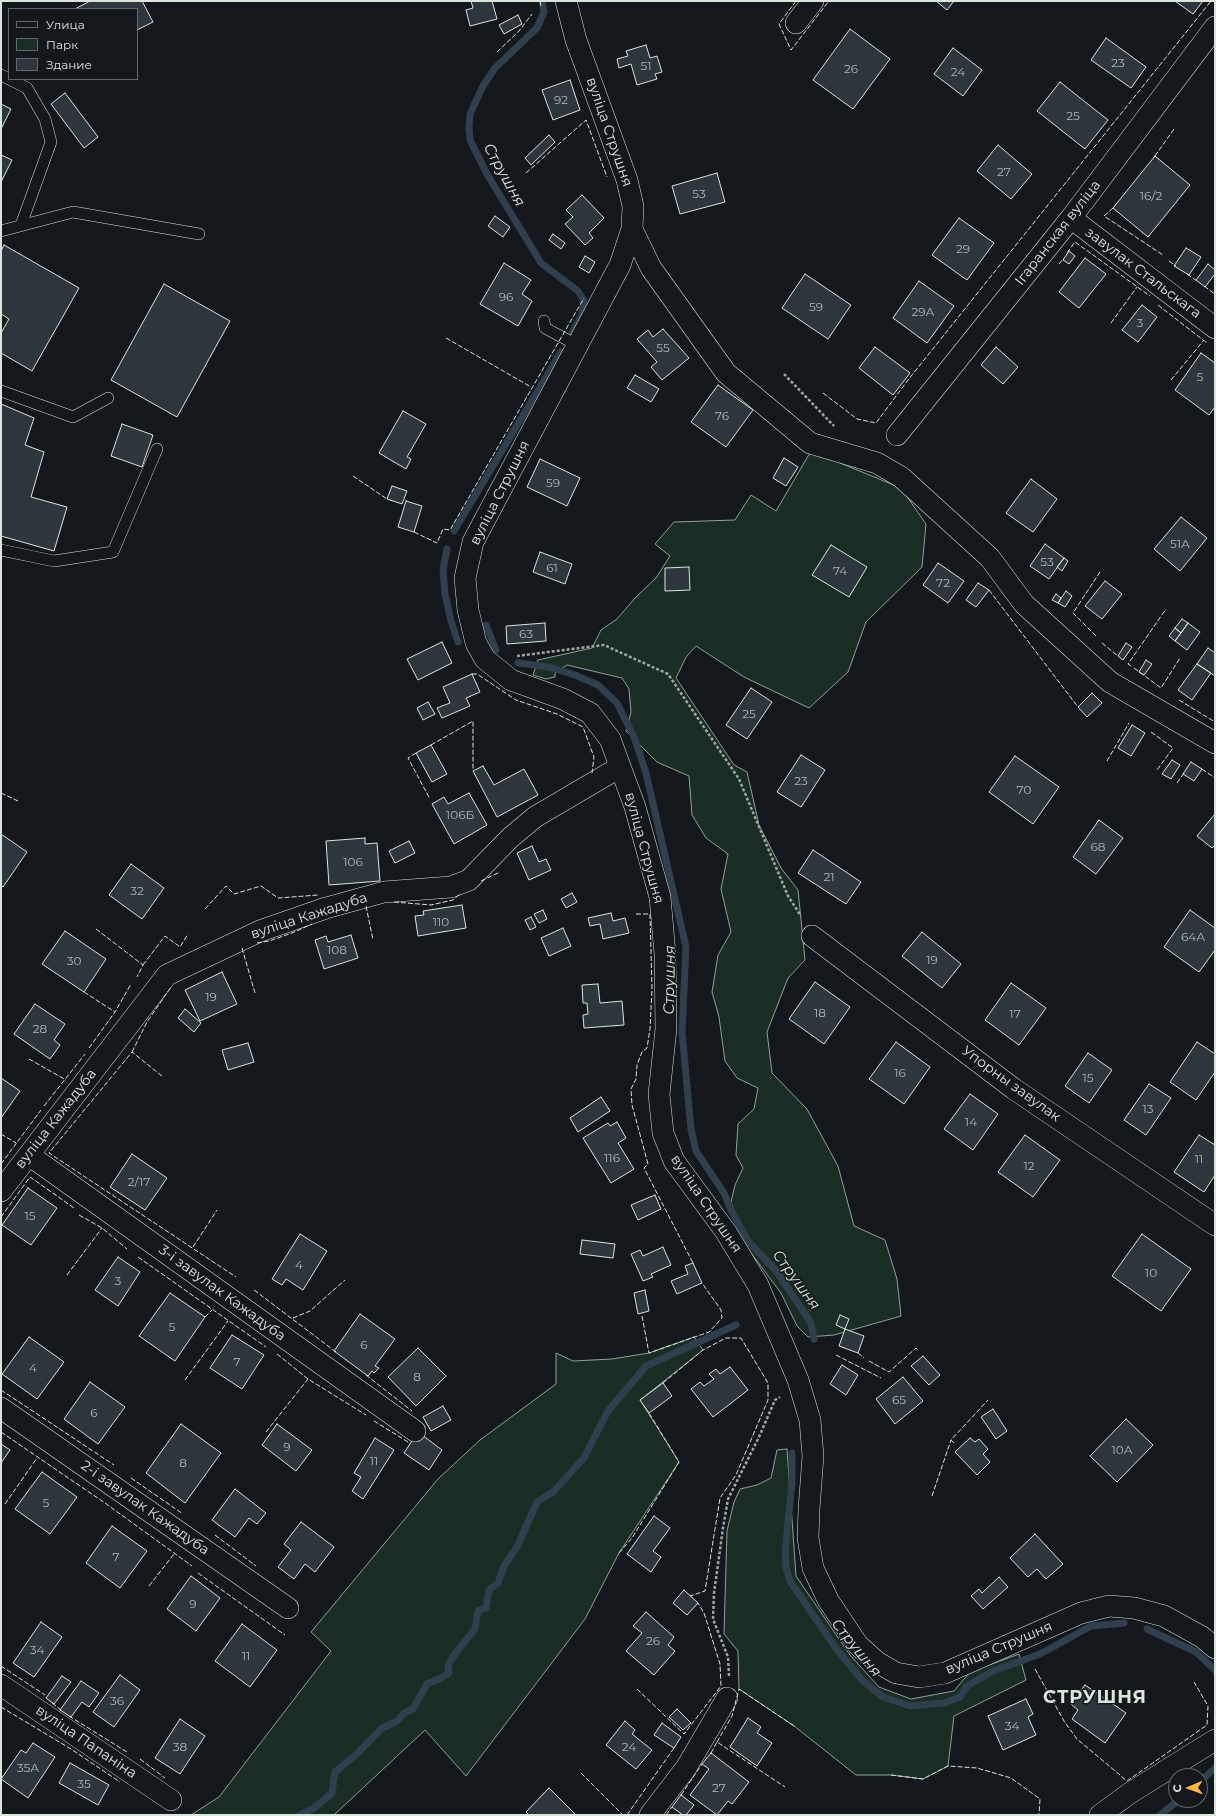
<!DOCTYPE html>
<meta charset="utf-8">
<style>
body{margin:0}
#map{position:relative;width:1216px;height:1816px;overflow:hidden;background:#14181c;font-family:Montserrat,sans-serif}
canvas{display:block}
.frame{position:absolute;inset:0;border:2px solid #d8e6dc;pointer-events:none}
.legend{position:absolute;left:8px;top:8px;width:130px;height:72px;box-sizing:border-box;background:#14181c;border:1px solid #626a69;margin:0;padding:5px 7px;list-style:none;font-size:12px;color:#d8e6dc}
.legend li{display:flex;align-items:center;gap:8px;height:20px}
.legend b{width:20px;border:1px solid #626a69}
.north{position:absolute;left:1168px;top:1768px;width:40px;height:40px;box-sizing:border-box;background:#14181c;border:1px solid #626a69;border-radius:50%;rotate:268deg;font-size:11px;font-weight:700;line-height:16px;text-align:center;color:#d8e6dc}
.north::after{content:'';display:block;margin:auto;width:14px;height:18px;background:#ffb74d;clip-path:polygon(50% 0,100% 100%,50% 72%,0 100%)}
</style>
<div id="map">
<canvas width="1216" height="1816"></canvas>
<div class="frame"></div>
<ul class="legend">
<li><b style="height:5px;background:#14181c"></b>Улица</li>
<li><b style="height:11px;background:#1a2d24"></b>Парк</li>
<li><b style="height:11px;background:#2c363c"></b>Здание</li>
</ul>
<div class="north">С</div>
</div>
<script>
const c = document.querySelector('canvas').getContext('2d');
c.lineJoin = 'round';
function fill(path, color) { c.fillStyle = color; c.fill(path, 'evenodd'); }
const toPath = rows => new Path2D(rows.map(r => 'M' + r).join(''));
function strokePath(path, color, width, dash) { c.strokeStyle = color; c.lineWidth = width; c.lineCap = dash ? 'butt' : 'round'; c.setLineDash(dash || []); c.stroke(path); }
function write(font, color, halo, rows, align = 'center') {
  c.font = font + ' Montserrat,sans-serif'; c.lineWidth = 3; c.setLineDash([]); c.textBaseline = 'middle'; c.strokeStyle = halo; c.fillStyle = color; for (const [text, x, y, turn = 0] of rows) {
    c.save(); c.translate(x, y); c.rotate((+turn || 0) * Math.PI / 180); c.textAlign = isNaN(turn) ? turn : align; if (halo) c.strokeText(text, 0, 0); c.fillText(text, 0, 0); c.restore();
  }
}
const green = toPath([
 [811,451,901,488,926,524,922,567,866,622,848,672,809,708,744,677,696,646,686,657,676,678,734,765,747,772,759,825,781,868,798,890,805,960,788,978,767,1032,772,1073,807,1109,838,1166,854,1226,885,1240,897,1279,901,1316,834,1335,808,1337,797,1326,781,1293,748,1249,731,1202,735,1185,743,1168,736,1155,738,1124,754,1109,758,1088,737,1078,725,1061,719,1017,712,992,718,955,731,932,721,889,728,854,706,838,692,815,689,776,657,762,626,731,631,712,629,689,622,678,567,665,555,673,555,677,546,679,533,675,538,660,592,648,601,630,617,619,635,598,656,578,670,556,655,544,674,522,735,520,751,495,776,511,811,451],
 [694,1337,703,1350,640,1400,679,1462,619,1553,585,1619,466,1776,425,1730,334,1815,191,1815,219,1797,331,1651,311,1632,438,1479,480,1440,556,1384,556,1353,573,1361,612,1359,649,1353,694,1337],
 [787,1449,796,1576,850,1655,879,1687,911,1699,954,1691,970,1672,1019,1654,1026,1680,954,1716,948,1766,923,1779,891,1775,856,1775,794,1726,739,1689,738,1651,724,1634,727,1531,734,1502,740,1489,757,1485,771,1478,777,1450,787,1449]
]);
fill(green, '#1a2d24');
strokePath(green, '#939e99', 1);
strokePath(toPath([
 [542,1,544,12,537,28,495,68,483,86,470,114,469,127,470,140,487,174,541,263,578,291,584,301,582,315,572,333],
 [454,531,561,352],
 [447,549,443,570,445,594,451,621,458,642],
 [486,625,496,650],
 [518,663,549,667,575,675,598,685,617,703,634,737,646,773,686,947,682,1032,691,1129,696,1151,724,1193,731,1210,748,1241,777,1272,811,1323,814,1339],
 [792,1453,792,1483,785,1551,786,1567,790,1581,835,1647,862,1680,883,1697,910,1706,944,1703,960,1697,967,1686,993,1671,1040,1654,1091,1626,1124,1623],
 [1147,1629,1196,1652,1215,1670],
 [1200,1782,1215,1768],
 [300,1815,313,1809,332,1793,335,1772,358,1753,381,1729,397,1721,404,1713,413,1709,427,1684,441,1678,449,1673,448,1666,454,1655,475,1629,478,1611,486,1608,489,1590,498,1583,504,1566,517,1547,537,1502,553,1492,584,1458,608,1411,646,1366,736,1325],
 [1160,1815,1179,1800]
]), '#2f3f4d', 7);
const building = toPath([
 [90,1,142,1,153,22,137,30,137,9,75,9,90,1],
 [471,1,492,1,497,19,470,26,466,10,473,8,471,1],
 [936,1,954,1,947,10,936,1],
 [1175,1,1203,1,1193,14,1175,1],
 [518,15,522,24,504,34,499,25,518,15],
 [850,29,890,59,853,109,813,80,850,29],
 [1106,38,1146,67,1131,88,1091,60,1106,38],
 [646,45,650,58,657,56,662,72,655,74,657,79,637,85,631,64,619,68,617,59,628,56,626,51,646,45],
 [953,48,982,70,963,96,934,74,953,48],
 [570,80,580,110,553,120,542,90,570,80],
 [1060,82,1108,120,1085,149,1037,111,1060,82],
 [65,93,98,137,84,148,51,104,65,93],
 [1,104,11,109,1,129,1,104],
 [549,135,555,142,531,165,525,158,549,135],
 [998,145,1032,174,1011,199,977,171,998,145],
 [1,155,12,160,1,182,1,155],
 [1155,156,1190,185,1148,237,1113,208,1155,156],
 [717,173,725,202,680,214,672,186,717,173],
 [582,195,604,218,589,233,593,238,585,245,565,224,573,217,566,210,582,195],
 [495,216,510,227,503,237,488,226,495,216],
 [959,218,994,243,967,280,932,255,959,218],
 [553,234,565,243,561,249,549,240,553,234],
 [4,245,79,288,32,371,1,353,1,333,9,319,1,314,1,251,4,245],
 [1186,248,1201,257,1189,275,1174,266,1186,248],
 [1069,251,1075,256,1069,264,1063,260,1069,251],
 [585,256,595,262,589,273,579,267,585,256],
 [1085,258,1106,274,1079,308,1059,292,1085,258],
 [504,263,531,280,522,294,532,301,518,326,480,304,504,263],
 [1208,264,1215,270,1215,274,1205,287,1196,280,1208,264],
 [805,274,851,305,828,339,782,308,805,274],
 [919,281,954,306,927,343,893,318,919,281],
 [164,284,230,321,177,417,111,380,164,284],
 [1142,305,1157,317,1138,342,1122,330,1142,305],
 [663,329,689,358,662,380,651,367,657,362,637,339,648,330,653,337,663,329],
 [875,347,910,373,893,395,859,368,875,347],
 [996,347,1018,367,1003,384,981,365,996,347],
 [1201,353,1215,363,1215,407,1209,415,1175,390,1201,353],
 [635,375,659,389,651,402,627,388,635,375],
 [718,385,753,410,726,447,691,422,718,385],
 [1,404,34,418,25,445,44,452,31,497,67,507,54,551,1,536,1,404],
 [403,411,426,424,407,457,411,459,406,469,379,453,403,411],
 [122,424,153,435,142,467,111,456,122,424],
 [784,458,798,467,786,486,773,478,784,458],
 [540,459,580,478,567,506,527,487,540,459],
 [1031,479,1057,499,1033,532,1006,513,1031,479],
 [392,486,407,491,402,504,387,499,392,486],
 [406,501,422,506,414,532,398,527,406,501],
 [1181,517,1207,538,1180,571,1154,549,1181,517],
 [1045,544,1064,558,1049,579,1030,566,1045,544],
 [831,545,867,567,849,597,812,575,831,545],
 [540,552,572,564,565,584,533,572,540,552],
 [1064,558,1068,561,1062,571,1057,567,1064,558],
 [938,563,964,581,948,603,923,585,938,563],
 [689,567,690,590,665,591,665,568,689,567],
 [1105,581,1122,594,1102,619,1085,606,1105,581],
 [978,583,989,590,976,607,966,600,978,583],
 [1066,591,1072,596,1065,607,1058,603,1066,591],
 [1056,594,1061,598,1058,603,1052,600,1056,594],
 [1182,619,1188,623,1181,633,1175,628,1182,619],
 [545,623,546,641,507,644,506,626,545,623],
 [1188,623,1200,632,1187,650,1175,641,1188,623],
 [1175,628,1181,633,1175,641,1169,636,1175,628],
 [442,642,452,663,418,680,407,659,442,642],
 [1126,643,1132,647,1123,660,1118,656,1126,643],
 [1208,648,1215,653,1215,676,1197,664,1208,648],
 [1146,660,1152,664,1144,675,1139,672,1146,660],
 [1197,664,1211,673,1192,700,1178,690,1197,664],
 [472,674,480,692,466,698,470,706,442,718,437,708,450,703,443,687,472,674],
 [751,688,772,702,747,739,726,725,751,688],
 [1092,693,1102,703,1087,717,1078,707,1092,693],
 [428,702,435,714,423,720,417,708,428,702],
 [1132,725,1145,733,1131,756,1118,748,1132,725],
 [431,745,447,774,432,782,416,753,431,745],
 [801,755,825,770,801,807,777,792,801,755],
 [1015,756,1059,787,1033,824,989,792,1015,756],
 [1172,760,1180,765,1171,779,1162,774,1172,760],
 [1191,762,1202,769,1194,781,1183,774,1191,762],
 [483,766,494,785,524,769,538,795,497,817,473,771,483,766],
 [469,793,487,825,454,844,432,804,444,797,448,804,469,793],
 [1215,814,1215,845,1212,848,1197,836,1215,814],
 [1099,820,1123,838,1096,874,1073,857,1099,820],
 [1,834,27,852,3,887,1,885,1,834],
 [365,838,365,844,377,843,380,881,329,885,326,841,365,838],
 [409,841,415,853,395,863,389,851,409,841],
 [532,846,539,862,546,859,551,870,529,880,517,853,532,846],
 [813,850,861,882,846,904,798,873,813,850],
 [131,864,164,888,142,919,109,895,131,864],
 [572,893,577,902,566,908,561,899,572,893],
 [462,905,466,928,418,936,415,916,424,915,423,911,462,905],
 [543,910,547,919,539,923,534,914,543,910],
 [1190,910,1215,928,1215,950,1199,972,1164,947,1190,910],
 [611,913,613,921,625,918,629,933,603,939,600,924,590,926,588,918,611,913],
 [531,917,536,927,530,930,525,920,531,917],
 [563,928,571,946,549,956,541,938,563,928],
 [65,931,106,959,84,992,42,964,65,931],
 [922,932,961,964,942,988,902,956,922,932],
 [351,935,358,958,324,969,315,940,326,936,328,942,351,935],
 [222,972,237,1004,200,1021,185,990,222,972],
 [815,982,850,1007,824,1044,789,1019,815,982],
 [1011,983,1046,1008,1019,1045,985,1020,1011,983],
 [598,984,600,1003,622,1001,624,1025,584,1028,583,1015,588,1014,587,1003,583,1003,582,985,598,984],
 [35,1004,65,1024,54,1040,60,1045,50,1059,14,1034,35,1004],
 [185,1009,201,1023,194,1032,178,1018,185,1009],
 [896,1042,930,1067,904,1104,869,1079,896,1042],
 [1197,1042,1215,1054,1215,1072,1196,1100,1170,1082,1197,1042],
 [248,1043,254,1062,228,1070,222,1050,248,1043],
 [1088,1053,1112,1070,1089,1103,1065,1086,1088,1053],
 [1,1078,20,1091,1,1118,1,1078],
 [1149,1084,1171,1098,1146,1135,1124,1120,1149,1084],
 [970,1094,998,1114,973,1150,944,1129,970,1094],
 [601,1097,610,1111,578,1132,570,1118,601,1097],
 [617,1122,626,1138,618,1143,634,1169,611,1183,583,1138,608,1123,610,1126,617,1122],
 [1025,1135,1060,1160,1033,1197,998,1172,1025,1135],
 [1199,1135,1215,1145,1215,1175,1204,1192,1174,1172,1199,1135],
 [132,1154,167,1178,145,1210,110,1187,132,1154],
 [28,1188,57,1208,31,1245,2,1225,28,1188],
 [655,1195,661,1209,638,1220,631,1205,655,1195],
 [300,1234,327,1251,303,1290,286,1279,282,1285,272,1279,300,1234],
 [1142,1234,1191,1269,1161,1311,1112,1276,1142,1234],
 [582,1240,615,1244,613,1258,580,1254,582,1240],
 [663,1247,671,1265,651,1274,653,1277,643,1281,631,1254,640,1250,643,1256,663,1247],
 [118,1257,140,1272,118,1306,95,1290,118,1257],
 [693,1263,702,1283,677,1294,671,1281,688,1274,685,1266,693,1263],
 [645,1290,649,1311,638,1314,634,1293,645,1290],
 [170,1293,205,1317,175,1361,139,1336,170,1293],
 [360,1314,395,1339,375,1366,379,1368,374,1373,372,1371,368,1376,334,1351,360,1314],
 [840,1315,849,1319,845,1329,836,1325,840,1315],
 [845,1329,864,1336,858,1353,839,1346,845,1329],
 [232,1335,264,1355,242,1389,210,1368,232,1335],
 [29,1337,64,1362,37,1399,2,1374,29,1337],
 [418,1348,446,1376,416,1406,388,1377,418,1348],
 [923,1356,940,1375,929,1385,911,1366,923,1356],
 [842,1365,858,1375,846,1395,830,1384,842,1365],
 [730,1367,748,1390,713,1417,691,1389,700,1382,704,1386,714,1379,709,1374,716,1369,720,1374,730,1367],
 [903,1377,923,1401,895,1424,876,1399,903,1377],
 [90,1382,125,1407,98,1444,64,1419,90,1382],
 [663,1383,672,1396,649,1413,640,1400,663,1383],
 [443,1406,451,1420,431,1431,423,1417,443,1406],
 [993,1409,1007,1431,996,1439,981,1417,993,1409],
 [1126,1419,1153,1445,1117,1482,1090,1456,1126,1419],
 [181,1424,221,1453,185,1503,146,1473,181,1424],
 [277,1424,312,1450,296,1471,262,1445,277,1424],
 [418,1432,442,1450,429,1470,404,1453,418,1432],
 [375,1438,394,1450,363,1499,352,1491,361,1477,354,1473,375,1438],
 [970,1438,975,1442,979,1439,988,1449,983,1454,990,1462,977,1475,955,1452,970,1438],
 [1,1444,10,1450,1,1463,1,1444],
 [42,1472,77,1497,50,1534,15,1509,42,1472],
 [235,1489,266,1513,257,1524,249,1518,235,1537,212,1520,235,1489],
 [654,1516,670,1528,653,1551,661,1557,651,1572,627,1554,654,1516],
 [301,1522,334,1547,315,1572,305,1564,294,1579,278,1567,291,1550,284,1544,301,1522],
 [112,1526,147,1551,120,1588,86,1563,112,1526],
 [1035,1534,1063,1564,1046,1579,1037,1569,1028,1577,1010,1558,1035,1534],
 [191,1576,220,1598,196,1631,167,1609,191,1576],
 [999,1577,1008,1587,983,1609,971,1596,979,1589,982,1593,999,1577],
 [684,1590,698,1603,687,1615,673,1603,684,1590],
 [646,1612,674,1637,668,1645,675,1651,654,1675,626,1651,642,1633,633,1626,646,1612],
 [41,1622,62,1637,34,1677,13,1663,41,1622],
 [242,1624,277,1650,250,1687,215,1661,242,1624],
 [120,1675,140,1690,114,1727,93,1712,120,1675],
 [62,1676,71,1682,54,1704,46,1698,62,1676],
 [81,1681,99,1693,89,1707,82,1702,71,1717,60,1710,81,1681],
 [1085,1685,1126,1713,1105,1743,1072,1719,1078,1710,1071,1704,1085,1685],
 [1026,1699,1033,1714,1028,1717,1036,1735,1003,1750,988,1716,1026,1699],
 [677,1709,691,1723,683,1730,669,1717,677,1709],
 [748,1718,761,1727,757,1733,772,1743,757,1766,730,1747,748,1718],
 [180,1719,205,1736,180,1774,155,1758,180,1719],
 [625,1721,635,1730,632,1734,652,1750,636,1769,606,1745,625,1721],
 [662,1723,681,1737,674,1748,654,1735,662,1723],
 [33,1743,55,1757,28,1798,1,1779,21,1750,26,1753,33,1743],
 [711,1753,749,1782,732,1804,728,1801,717,1815,690,1795,709,1769,702,1764,711,1753],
 [70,1763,109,1785,98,1805,59,1783,70,1763],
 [549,1788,576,1815,529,1815,526,1812,549,1788],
 [681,1795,694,1805,686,1815,683,1815,672,1807,681,1795]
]);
fill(building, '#2c363c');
strokePath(building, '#d8e6dc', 1);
const service = toPath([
 [1,75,27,88,45,119,51,142,21,225],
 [1,231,73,212,199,234],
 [544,321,545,328,577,345],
 [1,391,73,417,108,398],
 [1,550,54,561,113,552,157,449]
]);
const minor = toPath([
 [566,1,576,40,627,180,633,206,632,229,620,265,473,542,465,578,468,610,476,643,485,659,511,680,563,699,590,713,610,739,635,807,660,897,665,954,666,1029,659,1094,663,1133,674,1161,726,1232,758,1285,798,1380,810,1420,813,1456,809,1509,808,1538,813,1568,828,1600,858,1645,877,1662,896,1673,919,1677,945,1673,1081,1613,1109,1606,1134,1608,1164,1616,1202,1637,1215,1648],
 [796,23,813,1],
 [1071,218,1215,328],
 [632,229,651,268,726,373,810,443,877,463,901,477,990,558,1024,604,1110,682,1215,743],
 [897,435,1071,218,1215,27],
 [812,936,1014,1089,1215,1225],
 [29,1155,415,1431],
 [1,1191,167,975,260,931,326,908,384,892,451,887,469,880,510,838,535,817,620,767],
 [1,1408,288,1608],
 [1,1685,171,1800],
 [650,1815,686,1768,727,1698],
 [1100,1815,1130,1793,1215,1740]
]);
strokePath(service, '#d8e6dc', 12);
strokePath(minor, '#d8e6dc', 22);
strokePath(toPath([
 [784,374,834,426],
 [517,656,604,645,668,674,739,779,788,896,801,916],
 [729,1676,728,1657,713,1619,714,1593,723,1528,728,1499,759,1437,775,1400,780,1397]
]), '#9da8a2', 2.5, [3, 2]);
strokePath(service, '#14181c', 11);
strokePath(minor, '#14181c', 21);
strokePath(toPath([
 [540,1,541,6],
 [796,1,779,24,791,50,829,1],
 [497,52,519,31,532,14],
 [1155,156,1174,129],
 [526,173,586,120,607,177],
 [1113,208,1104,216,1163,255],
 [1067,253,1075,242,1150,296],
 [1169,261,1176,266],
 [1059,264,1064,258],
 [1187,274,1197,281],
 [1204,286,1215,294],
 [1158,305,1207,343],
 [1111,323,1137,287],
 [446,338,531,387],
 [1171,380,1204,340],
 [823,393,857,419,876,423,908,380,1211,1],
 [353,476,387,499],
 [414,532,437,543,443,529,450,530,584,298],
 [989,590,1078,707],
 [1096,636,1073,613,1100,572],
 [1102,643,1118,656],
 [1131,666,1128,664,1166,609],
 [1134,668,1161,688,1180,658],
 [472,674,477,674,516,700,557,714,583,727,594,757,592,773],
 [1179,700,1215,722],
 [1151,732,1173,748,1157,770],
 [431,745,473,721,473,771],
 [416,753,408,758,430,799],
 [1107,761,1129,723],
 [1202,769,1215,778],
 [1177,783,1184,773],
 [1,793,18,801],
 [481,881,500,872],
 [394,902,431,905,453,900,461,893],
 [366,906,373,940],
 [205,909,226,886,234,894,261,886,278,898,318,895],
 [636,914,650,914,652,989,650,1029,647,1048,642,1052,637,1065,636,1079,631,1089,632,1105,648,1164,644,1168,693,1263],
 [96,929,143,965,137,977],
 [257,943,269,941,292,933,312,924],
 [242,948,255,993],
 [143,965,165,936,180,947,188,934],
 [84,992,115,1012],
 [89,1048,115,1012,131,984],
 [132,1052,147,1022,171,987],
 [29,1059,66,1080],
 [162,1076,132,1052,49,1153,236,1277],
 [44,1106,85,1054],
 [1,1134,16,1143],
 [1,1164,41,1110],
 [79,1215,102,1228,127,1249],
 [1,1217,30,1177,74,1208],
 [193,1247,217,1210],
 [138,1257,266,1347],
 [67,1275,102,1228],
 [254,1290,336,1352],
 [642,1316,649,1353,709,1332,722,1318,721,1310,702,1283],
 [205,1317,212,1310],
 [293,1318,310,1311,345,1280],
 [858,1353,864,1358],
 [277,1354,308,1379,366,1415],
 [836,1355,881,1378],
 [869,1361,889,1372,916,1348,919,1351],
 [366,1375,412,1411],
 [185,1380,228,1321],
 [663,1383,703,1350,726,1338,741,1338,768,1383,768,1400,736,1475,720,1498,705,1591,690,1596],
 [1,1390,114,1465],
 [374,1421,408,1442],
 [1,1432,105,1503,192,1566],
 [266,1432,308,1379],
 [954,1443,951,1440,988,1400],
 [131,1478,183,1514],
 [932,1496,951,1440],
 [5,1504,37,1458],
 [215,1535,256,1566],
 [619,1553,632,1538,679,1462,649,1413],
 [198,1573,285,1635],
 [149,1586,174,1554],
 [1,1666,45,1695],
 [1035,1669,1064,1721,1077,1739,1127,1781,1207,1725,1208,1706,1194,1682],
 [637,1689,684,1734,721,1686,720,1664,704,1613,698,1603],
 [52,1703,61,1710],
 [1,1707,71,1749,120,1782],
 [69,1716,127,1752],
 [717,1742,732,1716,739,1689,794,1726],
 [711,1753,717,1742,785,1787],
 [140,1759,165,1778],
 [581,1773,623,1815],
 [891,1775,923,1779,948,1766,977,1768,1011,1778,1040,1799,1039,1815],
 [681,1795,702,1764],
 [627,1815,674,1748],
 [666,1815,672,1807]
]), '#d8e6dc', 1, [5, 2]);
write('12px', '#adbab4', null, [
 ["23",1118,63],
 ["51",646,66],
 ["26",851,69],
 ["24",958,72],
 ["92",561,100],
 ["25",1073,116],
 ["27",1004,172],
 ["53",699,194],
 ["16/2",1151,196],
 ["29",963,249],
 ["96",506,297],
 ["59",816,307],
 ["29А",923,312],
 ["3",1140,323],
 ["55",663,348],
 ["5",1200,377],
 ["76",722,416],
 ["59",553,483],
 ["51А",1180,544],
 ["53",1047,562],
 ["61",552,568],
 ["74",840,571],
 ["72",943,583],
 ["63",526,634],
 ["25",749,714],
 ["23",801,781],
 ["70",1024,790],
 ["106Б",460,815],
 ["68",1098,847],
 ["106",353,862],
 ["21",829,877],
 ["32",137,891],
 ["110",441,922],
 ["64А",1193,937],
 ["108",337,950],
 ["19",932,960],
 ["30",74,961],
 ["19",211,997],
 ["18",820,1013],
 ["17",1015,1014],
 ["28",40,1029],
 ["16",900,1073],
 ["15",1088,1078],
 ["13",1148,1109],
 ["14",971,1122],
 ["116",612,1158],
 ["11",1199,1159],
 ["12",1029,1166],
 ["2/17",139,1182],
 ["15",30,1216],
 ["4",299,1265],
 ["10",1151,1273],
 ["3",118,1281],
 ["5",172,1327],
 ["6",364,1345],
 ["7",237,1362],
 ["4",33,1368],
 ["8",417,1377],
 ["65",899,1400],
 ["6",94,1413],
 ["9",287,1447],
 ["10А",1122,1450],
 ["11",374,1461],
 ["8",183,1463],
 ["5",46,1503],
 ["7",116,1557],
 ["9",193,1604],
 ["26",653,1641],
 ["34",37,1650],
 ["11",246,1656],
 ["36",117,1701],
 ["34",1012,1726],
 ["38",180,1747],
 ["24",629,1747],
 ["35А",28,1768],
 ["35",84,1784],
 ["27",719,1788]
]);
write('14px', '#d8e6dc', '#14181c', [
 ["вуліца Струшня",609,132,71],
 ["Ігаранская вуліца",1058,233,-52],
 ["завулак Стальскага",1143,273,37],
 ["вуліца Струшня",500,493,-63],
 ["вуліца Струшня",644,848,75],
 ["вуліца Кажадуба",309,916,-18],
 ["Упорны завулак",1011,1084,36],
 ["вуліца Кажадуба",56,1119,-52],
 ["вуліца Струшня",706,1204,56],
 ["3-і завулак Кажадуба",222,1293,36],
 ["2-і завулак Кажадуба",145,1508,35],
 ["вуліца Струшня",999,1648,-23],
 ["вуліца Папаніна",86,1742,34]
]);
write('italic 15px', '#d8e6dc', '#14181c', [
 ["Струшня",504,175,61],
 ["Струшня",670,980,-89],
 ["Струшня",796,1280,54],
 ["Струшня",856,1648,51]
]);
c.letterSpacing = '1px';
write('bold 18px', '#d8e6dc', '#14181c', [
 ["СТРУШНЯ",1095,1698]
]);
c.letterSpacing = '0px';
</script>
